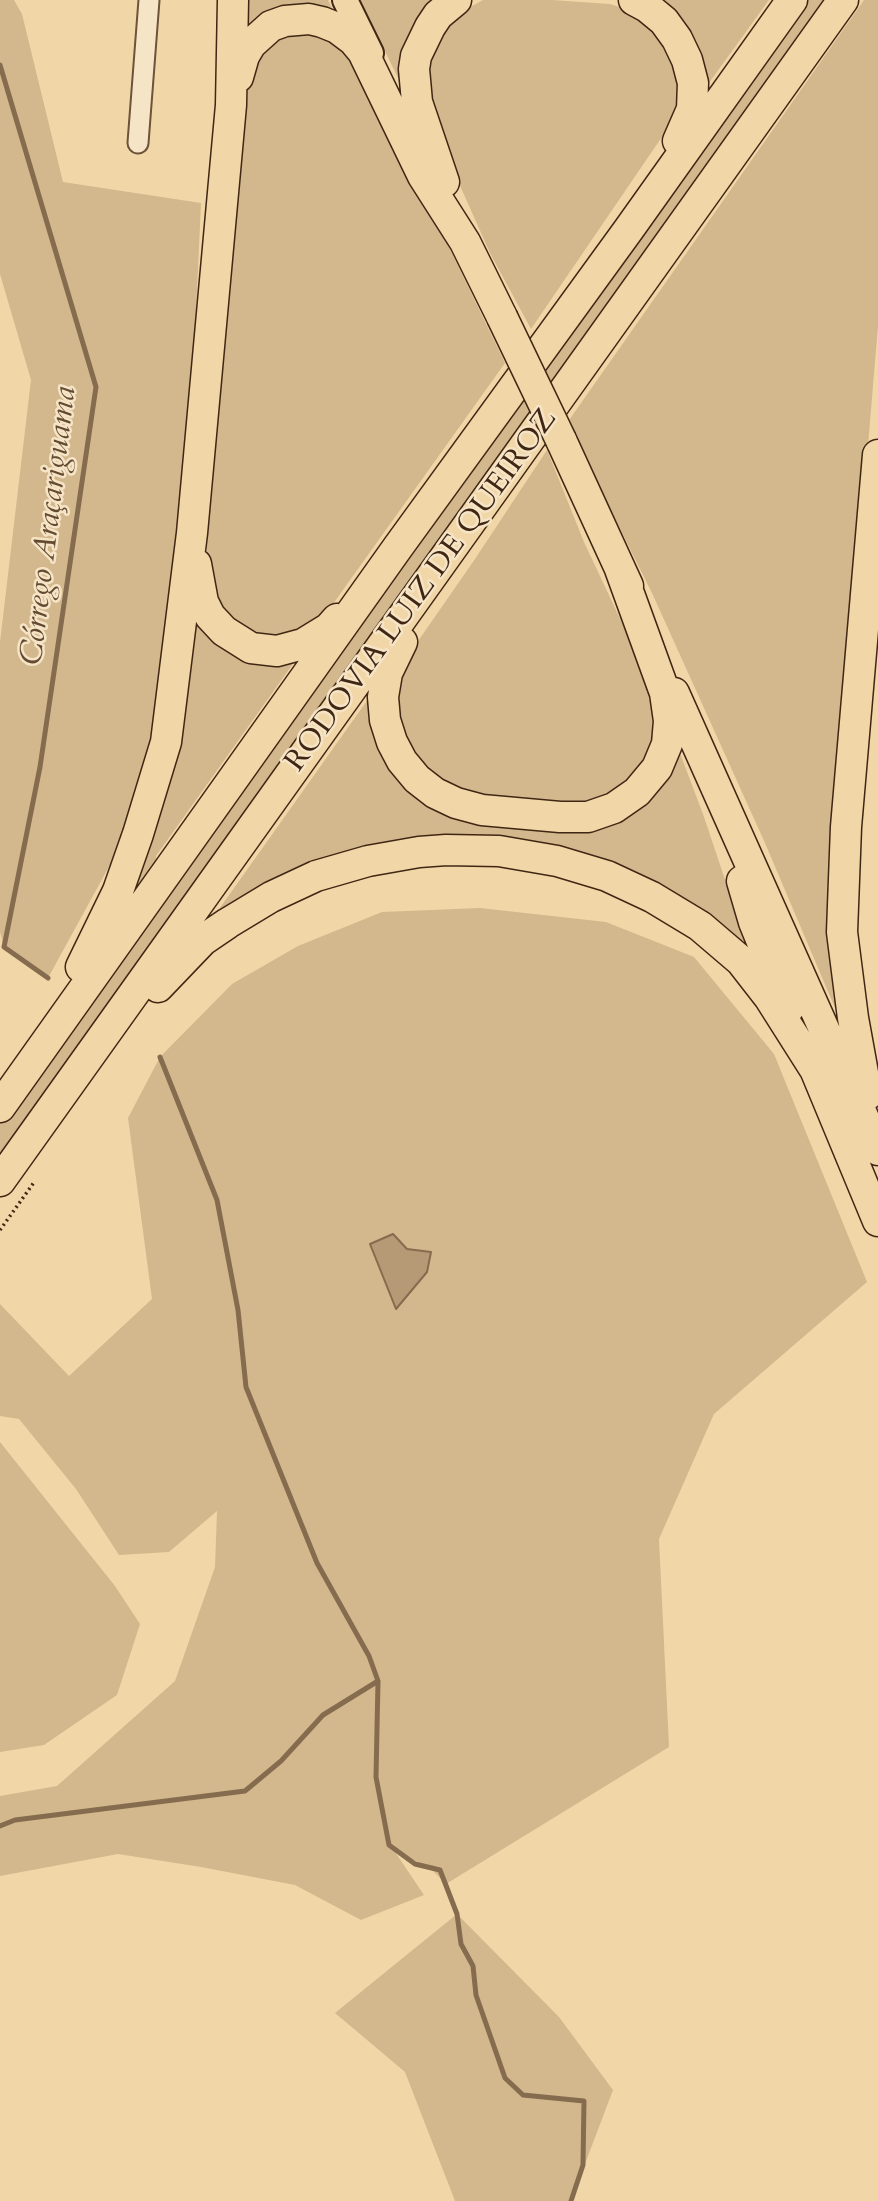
<!DOCTYPE html>
<meta charset="utf-8">
<style>
body{margin:0}
canvas{display:block;background:#f1d6a7}
</style>
<canvas width="878" height="2201"></canvas>
<script>
const c = document.querySelector('canvas').getContext('2d');
c.lineJoin = 'round';
function fill(path, color) { c.fillStyle = color; c.fill(path, 'evenodd'); }
const toPath = rows => new Path2D(rows.map(r => 'M' + r).join(''));
function strokePath(path, color, width, dash) { c.strokeStyle = color; c.lineWidth = width; c.lineCap = dash ? 'butt' : 'round'; c.setLineDash(dash || []); c.stroke(path); }
function write(font, color, halo, rows, align = 'center') {
  c.font = font + ' Cardo,serif'; c.lineWidth = 5; c.setLineDash([]); c.textBaseline = 'middle'; c.strokeStyle = halo; c.fillStyle = color; for (const [text, x, y, turn = 0] of rows) {
    c.save(); c.translate(x, y); c.rotate((+turn || 0) * Math.PI / 180); c.textAlign = isNaN(turn) ? turn : align; if (halo) c.strokeText(text, 0, 0); c.fillText(text, 0, 0); c.restore();
  }
}
fill(toPath([
 [0,0,14,0,22,14,63,182,201,203,186,530,170,652,129,830,48,978,4,947,0,932,0,642,31,380,0,274],
 [245,0,328,0,337,19,242,44],
 [360,0,439,0,401,84],
 [483,0,552,0,610,4,626,9,639,15,672,52,679,85,674,117,666,131,531,329,490,253,453,170,424,86,435,40,456,15],
 [652,0,769,0,701,94],
 [803,0,829,0,0,1162,0,1124],
 [864,0,878,0,878,326,837,816,849,1041,765,843,652,593,567,423],
 [323,30,359,61,505,363,318,625,264,639,220,613,206,571,209,497,244,94,255,54,282,32],
 [547,450,584,542,661,706,648,768,595,808,466,801,412,756,401,738,394,696,407,657,475,559],
 [193,619,295,661,156,856,156,863,125,905],
 [376,688,397,772,587,826,675,740,703,814,753,963,661,893,410,849,200,936],
 [480,908,606,922,694,957,774,1054,867,1282,714,1414,659,1539,669,1747,446,1884,429,1867,405,1856,391,1846,424,1895,361,1920,295,1885,201,1867,118,1854,0,1876,0,1796,57,1786,175,1681,215,1567,217,1511,169,1552,119,1555,76,1489,19,1419,0,1416,0,1304,69,1376,152,1299,128,1118,160,1057,232,984,298,946,382,912],
 [0,1442,115,1586,140,1624,117,1695,44,1745,0,1752],
 [457,1914,559,2017,613,2090,571,2201,455,2201,405,2072,335,2013]
]), '#d3b88e');
const water = toPath([
 [393,1234,407,1249,431,1252,427,1272,396,1309,370,1244,393,1234]
]);
fill(water, '#b59a75');
strokePath(water, '#866c4e', 2);
strokePath(toPath([
 [0,65,96,387,40,767,4,947,48,978],
 [160,1057,217,1200,238,1310,246,1387,317,1563,369,1656,378,1681,376,1777,389,1845,415,1864,440,1870,457,1914,461,1944,473,1966,476,1995,505,2078,523,2095,584,2101,583,2165,571,2201],
 [0,1826,15,1820,245,1791,281,1761,323,1715,378,1681]
]), '#866c4e', 5);
const minor = toPath([
 [138,143,149,0]
]);
const major = toPath([
 [345,0,371,53]
]);
const highway = toPath([
 [634,0,647,7,664,21,677,39,687,60,693,83,692,109,678,141],
 [238,77,244,56,251,44,271,26,285,21,309,19,322,22,337,28,353,40,363,52,423,176,465,242,502,317],
 [444,182,417,102,414,69,416,56,430,27,438,15,456,0],
 [561,440,628,586],
 [196,564,203,602,210,616,224,631,251,648,277,651,303,644,329,628,337,619],
 [402,642,387,673,383,697,385,720,392,742,402,761,417,779,435,793,456,803,482,810,560,817,588,817,614,808,637,792,657,768,667,744,669,721,665,693,620,569],
 [674,693,878,1150],
 [742,881,754,922,789,1008],
 [81,967,118,891,138,834,166,742,192,533,231,105,233,0],
 [158,987,203,940,228,923,271,897,316,876,368,861,419,852,446,850,499,851,557,861,607,876,652,897,700,926,741,961,769,997,814,1068],
 [807,1050,878,1221],
 [867,1095,853,1018,842,932,846,827,878,455],
 [0,1107,398,547,629,229,792,0],
 [0,1181,843,0]
]);
strokePath(minor, '#6c5339', 23);
strokePath(major, '#402714', 28);
strokePath(highway, '#402714', 33);
strokePath(toPath([
 [0,1230,35,1181]
]), '#402714', 3.5, [2, 3.5]);
strokePath(minor, '#f6e4c6', 19);
strokePath(major, '#f1d6a7', 24);
strokePath(highway, '#f1d6a7', 30);
const highwayBridge = toPath([
 [502,317,561,440]
]);
strokePath(highwayBridge, '#402714', 33, []);
strokePath(highwayBridge, '#f1d6a7', 30);
write('30px', '#402714', '#f6e4c6', [
 ["RODOVIA LUIZ DE QUEIROZ",422,591,-54]
]);
write('italic 32px', '#634a31', '#f6e4c6', [
 ["Córrego Araçariguama",50,526,-83]
]);
</script>
